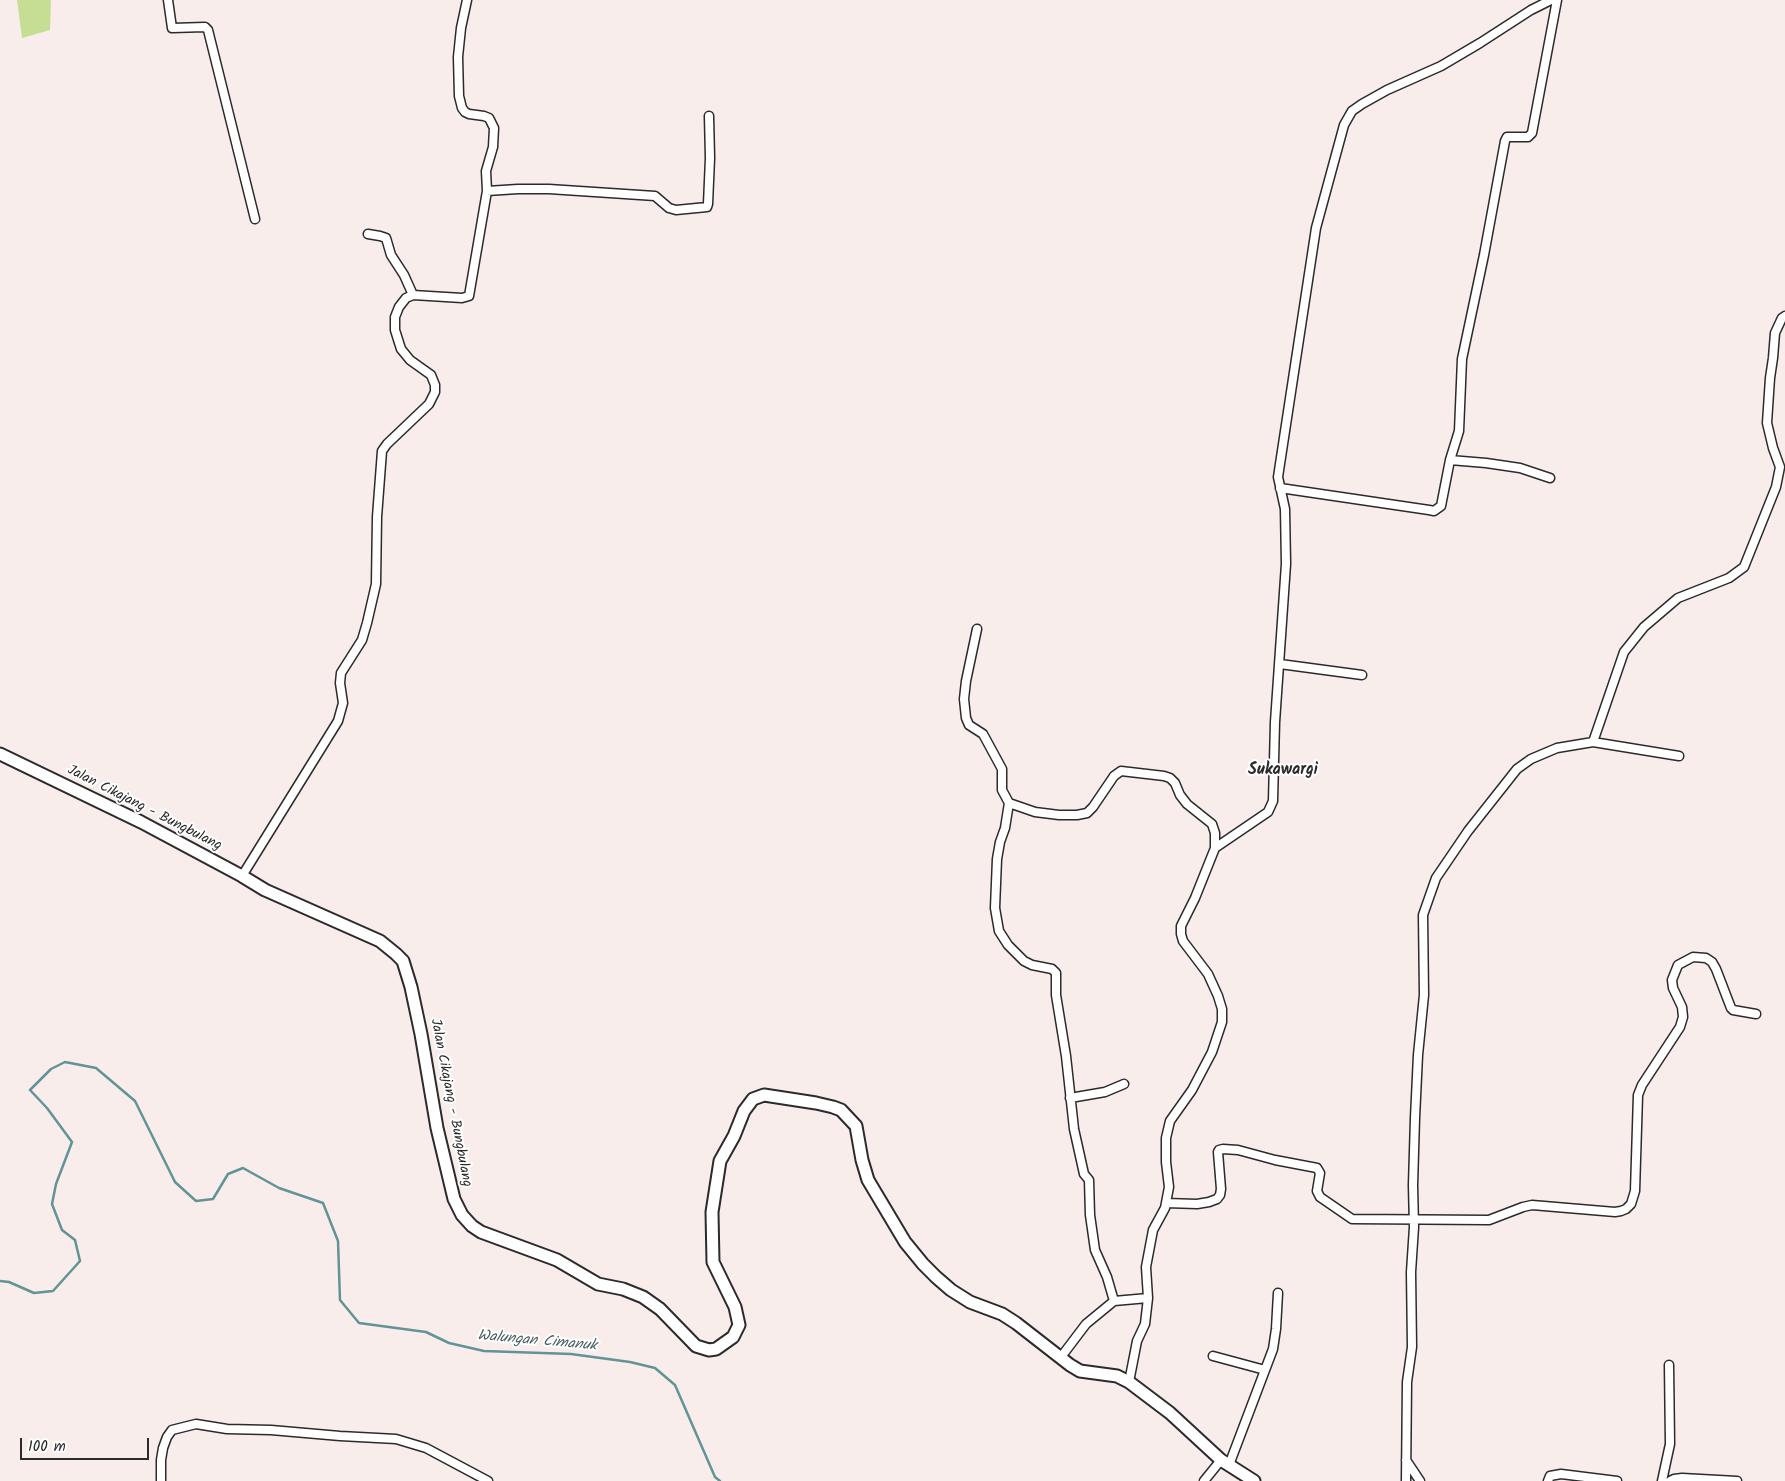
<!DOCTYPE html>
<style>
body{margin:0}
#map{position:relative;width:1785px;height:1481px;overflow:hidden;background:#f8edea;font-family:Kalam,sans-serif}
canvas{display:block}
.scale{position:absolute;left:20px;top:1438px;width:129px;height:22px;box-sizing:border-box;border:2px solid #2b2b2b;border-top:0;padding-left:6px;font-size:15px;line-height:18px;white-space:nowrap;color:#2b2b2b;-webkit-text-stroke:4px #fff;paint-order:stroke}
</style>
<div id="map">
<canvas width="1785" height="1481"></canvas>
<div class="scale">100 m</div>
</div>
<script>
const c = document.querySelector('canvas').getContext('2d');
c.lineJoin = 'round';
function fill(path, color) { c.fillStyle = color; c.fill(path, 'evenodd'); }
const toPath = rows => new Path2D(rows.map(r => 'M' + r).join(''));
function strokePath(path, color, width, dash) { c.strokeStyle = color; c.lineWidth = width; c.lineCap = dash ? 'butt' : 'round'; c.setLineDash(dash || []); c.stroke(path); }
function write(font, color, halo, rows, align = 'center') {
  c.font = font + ' Kalam,sans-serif'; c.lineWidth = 4; c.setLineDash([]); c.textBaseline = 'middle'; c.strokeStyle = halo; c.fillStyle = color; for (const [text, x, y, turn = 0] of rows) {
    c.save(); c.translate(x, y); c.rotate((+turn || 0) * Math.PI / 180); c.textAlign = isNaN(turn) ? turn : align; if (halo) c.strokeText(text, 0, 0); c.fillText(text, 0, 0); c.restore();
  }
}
fill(toPath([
 [17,0,51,0,50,30,22,38]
]), '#c6de94');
strokePath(toPath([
 [0,1281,9,1282,34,1293,53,1291,80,1261,75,1240,62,1230,52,1204,56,1184,72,1142,47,1108,30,1090,51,1069,65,1062,96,1068,135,1101,175,1182,196,1201,213,1199,228,1174,243,1168,279,1188,323,1203,338,1241,340,1300,359,1323,426,1332,449,1343,484,1351,571,1354,630,1362,655,1368,675,1385,715,1477,720,1481]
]), '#629396', 2.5);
const street = toPath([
 [168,0,172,28,205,27,208,30,255,219],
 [467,0,461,28,458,57,459,96,462,108,465,112,469,114,484,116,489,118,494,128,493,147,486,171,487,191,518,189,549,189,655,196,669,208,676,210,707,207,708,204,710,158,709,116],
 [368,234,380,236,386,238,391,255,404,275,413,295],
 [1450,460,1486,463,1520,468,1550,478],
 [1280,488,1429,510,1434,511,1441,506,1450,460,1459,431,1462,359,1484,255,1505,141,1507,137,1528,137,1532,133,1557,0],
 [977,629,966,681,964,699,966,718,969,725,983,734,1002,769,1002,790,1009,803,1005,828,1000,842,997,859,995,908,999,931,1008,945,1024,961,1032,965,1052,969,1056,973,1056,995,1066,1056,1074,1129,1084,1174,1089,1180,1090,1215,1095,1250,1107,1277,1114,1301,1148,1298],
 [1280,664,1362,675],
 [1593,742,1679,756],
 [1009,803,1035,812,1059,815,1077,815,1087,813,1093,807,1114,776,1121,771,1164,776,1170,778,1175,783,1180,795,1187,804,1212,824,1215,833,1215,848],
 [242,876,338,721,343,703,340,683,341,673,362,640,367,623,376,584,377,517,382,451,387,444,429,404,435,392,435,385,431,375,410,360,401,349,395,330,395,317,399,307,406,298,413,295,462,298,469,296,487,191],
 [1070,1098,1105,1092,1124,1084],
 [1166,1203,1197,1204,1209,1202,1217,1199,1220,1195,1221,1189,1218,1152,1219,1150,1223,1149,1238,1150,1275,1160,1317,1168,1320,1173,1317,1191,1320,1197,1352,1219,1489,1220,1523,1207,1532,1205,1615,1212,1621,1211,1626,1209,1631,1204,1635,1191,1638,1095,1642,1085,1680,1027,1683,1017,1682,1007,1673,988,1672,980,1678,965,1693,957,1706,958,1712,962,1716,969,1731,1008,1733,1010,1756,1014],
 [1213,1356,1265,1370],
 [1061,1357,1086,1324,1114,1301],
 [1129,1382,1137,1341,1145,1324,1148,1298,1146,1267,1153,1230,1165,1208,1169,1187,1166,1162,1166,1138,1170,1121,1192,1090,1212,1052,1222,1022,1222,1009,1218,996,1208,974,1183,941,1181,934,1181,926,1195,898,1215,848,1268,812,1273,801,1275,722,1286,564,1285,509,1278,477,1316,228,1344,125,1352,111,1362,104,1387,90,1441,66,1480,43,1531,10,1551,0],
 [1406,1460,1420,1481],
 [1229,1465,1273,1349,1276,1329,1278,1293],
 [161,1481,161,1460,163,1448,167,1437,172,1430,196,1424,227,1429,271,1430,340,1436,396,1439,426,1448,488,1481],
 [1204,1481,1221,1460],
 [1406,1481,1407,1382,1412,1347,1411,1272,1414,1227,1413,1185,1415,1118,1418,1055,1424,995,1423,915,1436,878,1468,831,1517,769,1531,759,1557,748,1593,742,1624,652,1644,627,1678,598,1729,578,1744,567,1776,487,1780,467,1773,448,1767,423,1770,378,1773,358,1775,333,1782,318,1785,316],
 [1548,1481,1550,1476,1561,1474,1617,1481],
 [1662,1481,1670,1444,1669,1365],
 [1670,1481,1674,1479,1682,1478,1737,1481]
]);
const primary = toPath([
 [0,754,141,822,242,876,265,890,380,941,396,954,403,961,411,987,421,1034,437,1128,454,1199,462,1215,472,1226,481,1232,557,1260,598,1284,623,1289,643,1297,660,1309,696,1346,709,1350,716,1349,733,1337,739,1325,735,1307,713,1262,712,1212,720,1161,734,1136,744,1111,753,1099,764,1095,816,1103,833,1107,841,1110,856,1126,862,1160,868,1180,905,1242,923,1264,936,1277,951,1290,970,1302,1002,1314,1016,1323,1070,1365,1080,1371,1117,1376,1129,1382,1170,1413,1221,1460,1254,1481]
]);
strokePath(street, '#2b2b2b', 11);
strokePath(primary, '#2b2b2b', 15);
strokePath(street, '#fff', 8);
strokePath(primary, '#fff', 11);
write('14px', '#2b2b2b', '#fff', [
 ["Jalan Cikajang - Bungbulang",144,809,27],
 ["Jalan Cikajang - Bungbulang",450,1103,79]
]);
write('italic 15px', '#475f61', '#fff', [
 ["Walungan Cimanuk",537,1342,5]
]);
write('bold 16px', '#2b2b2b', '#fff', [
 ["Sukawargi",1283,771]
]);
</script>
